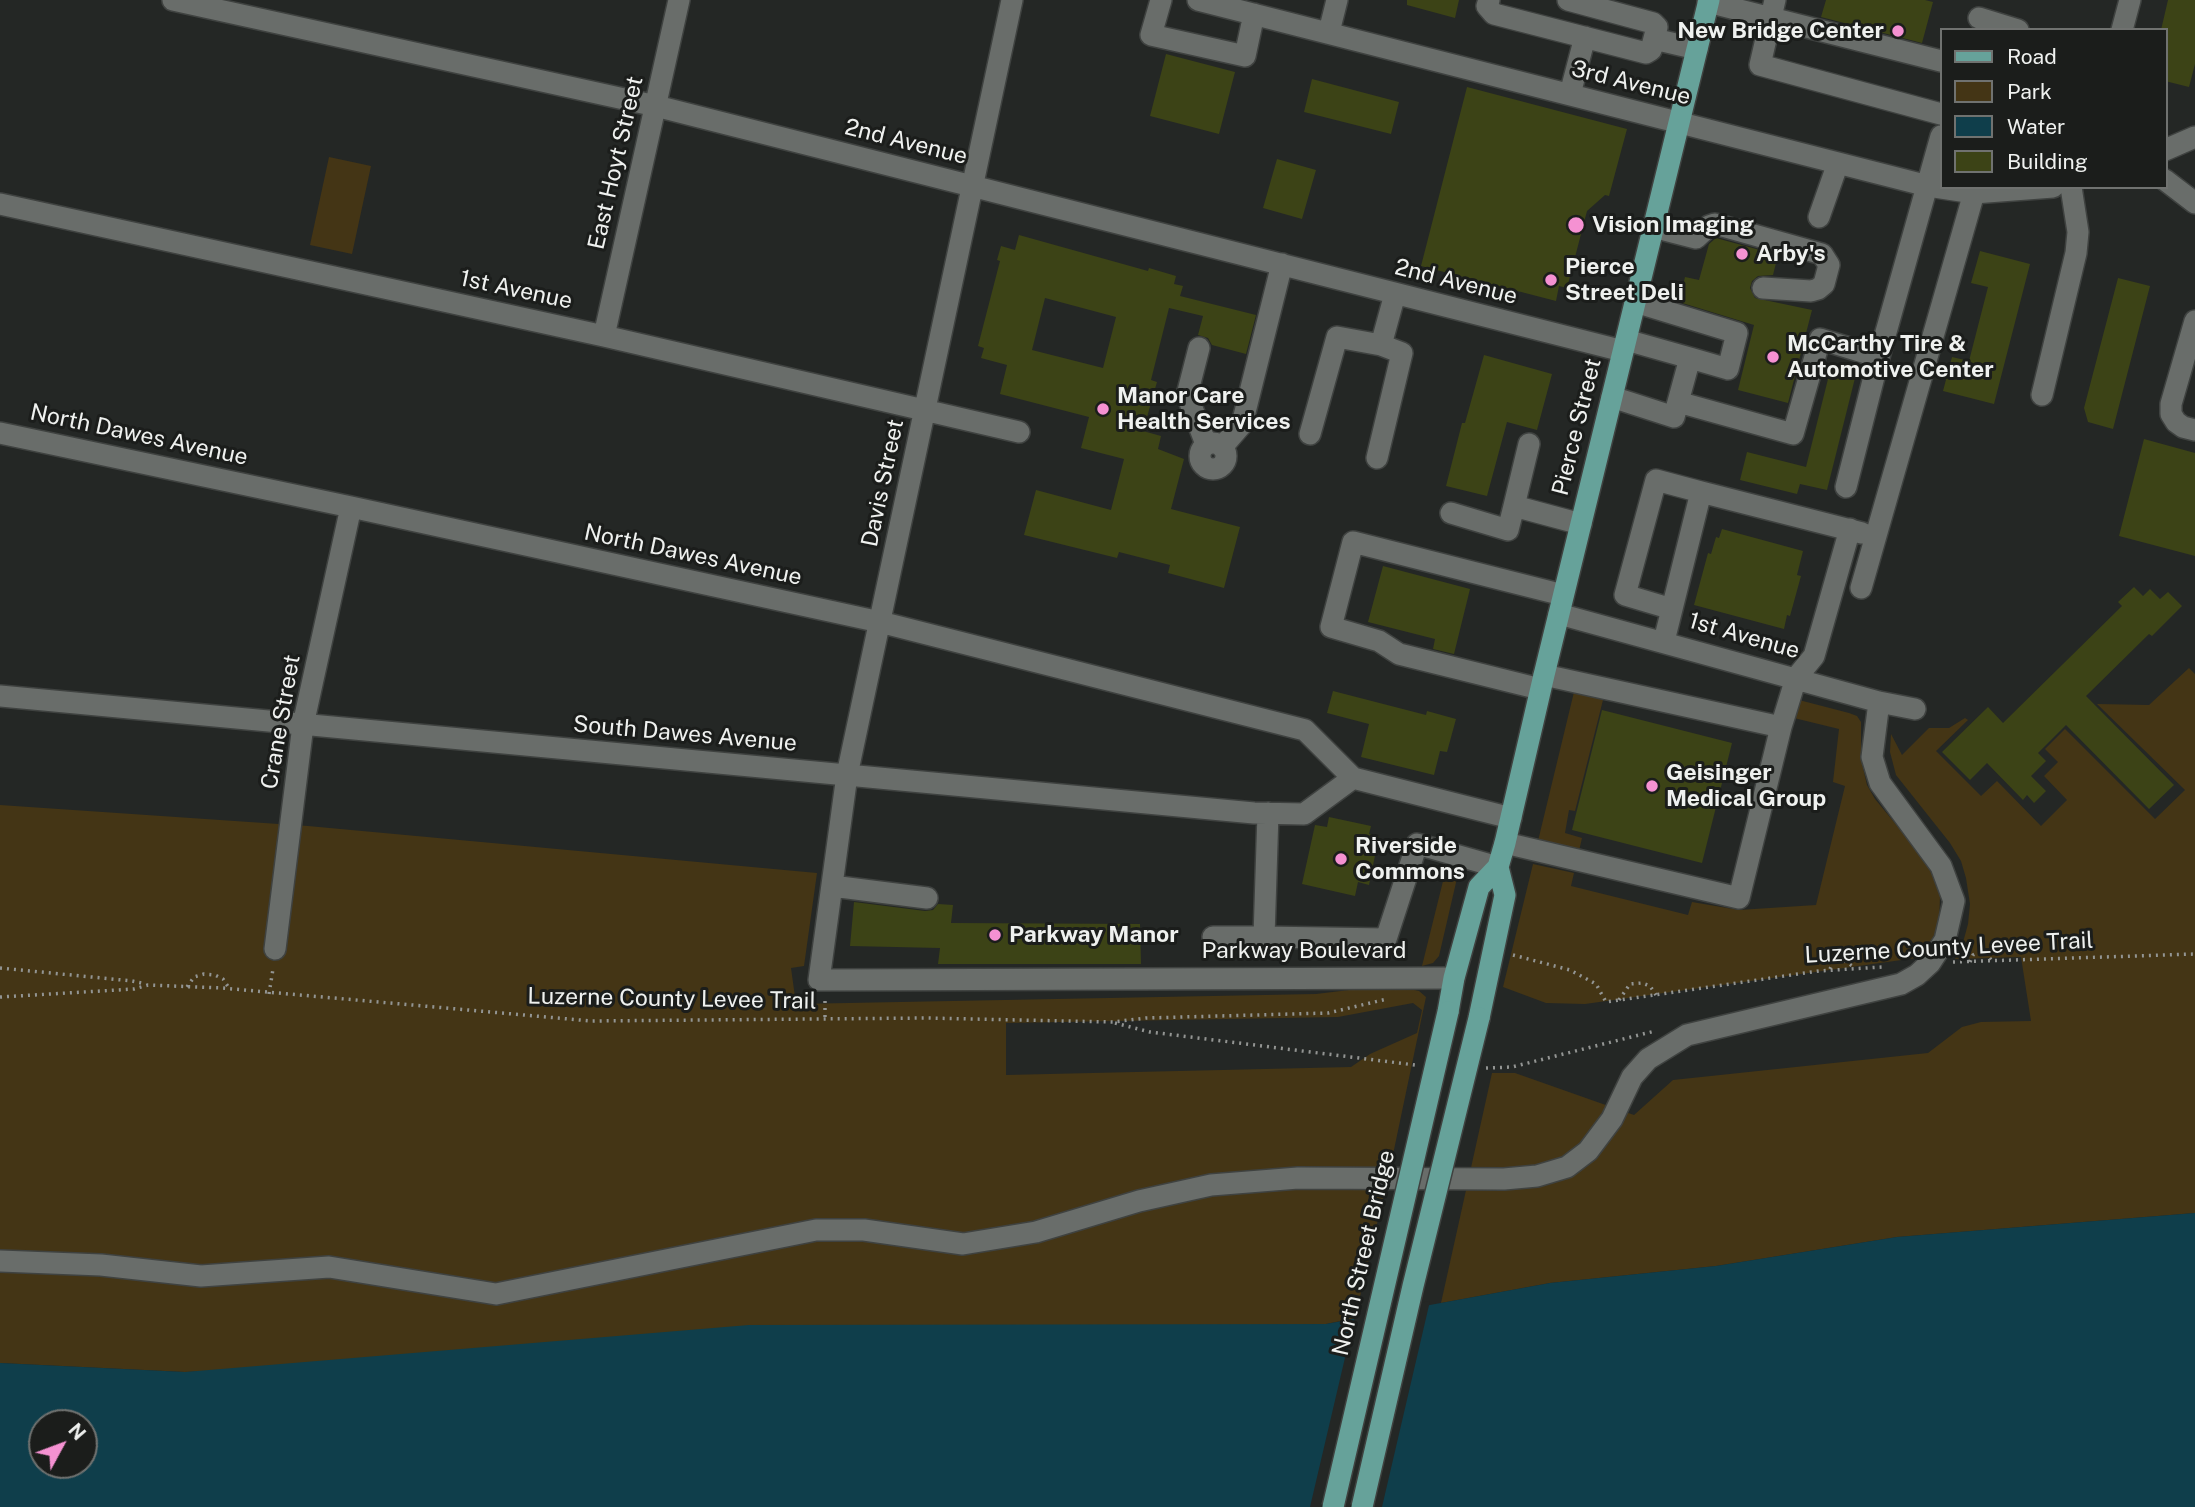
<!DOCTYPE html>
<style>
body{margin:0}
#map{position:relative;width:2195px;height:1507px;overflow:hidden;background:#242725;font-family:"Public Sans",sans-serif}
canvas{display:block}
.legend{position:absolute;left:1940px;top:28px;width:228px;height:161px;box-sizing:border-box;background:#1b1d1b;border:2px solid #707270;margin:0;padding:9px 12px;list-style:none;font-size:21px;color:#eff1ef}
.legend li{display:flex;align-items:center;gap:14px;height:35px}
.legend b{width:35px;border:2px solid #707270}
.north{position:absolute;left:28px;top:1409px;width:70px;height:70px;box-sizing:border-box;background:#1b1d1b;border:2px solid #707270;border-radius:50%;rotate:49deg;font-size:19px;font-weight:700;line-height:28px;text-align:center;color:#eff1ef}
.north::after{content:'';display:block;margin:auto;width:24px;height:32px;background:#f591d2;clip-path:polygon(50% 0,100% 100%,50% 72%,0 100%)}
</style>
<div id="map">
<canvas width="2195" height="1507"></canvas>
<ul class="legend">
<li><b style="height:9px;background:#66a29a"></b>Road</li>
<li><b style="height:19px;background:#443515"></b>Park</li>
<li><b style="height:19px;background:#0f3e4b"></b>Water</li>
<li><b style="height:19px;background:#3c4316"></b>Building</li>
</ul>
<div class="north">N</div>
</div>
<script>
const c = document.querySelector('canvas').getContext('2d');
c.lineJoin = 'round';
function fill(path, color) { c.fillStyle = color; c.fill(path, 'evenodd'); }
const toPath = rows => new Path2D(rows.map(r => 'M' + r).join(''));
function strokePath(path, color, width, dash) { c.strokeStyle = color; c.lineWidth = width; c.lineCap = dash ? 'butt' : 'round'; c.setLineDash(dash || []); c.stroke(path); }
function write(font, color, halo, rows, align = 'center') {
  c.font = font + ' "Public Sans",sans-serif'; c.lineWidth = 6; c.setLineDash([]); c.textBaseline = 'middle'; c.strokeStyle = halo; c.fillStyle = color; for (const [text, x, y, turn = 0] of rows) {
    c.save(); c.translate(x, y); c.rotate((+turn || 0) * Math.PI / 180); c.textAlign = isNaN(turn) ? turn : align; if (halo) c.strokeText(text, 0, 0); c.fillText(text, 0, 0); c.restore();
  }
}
fill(toPath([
 [329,157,371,166,352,254,310,245],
 [2189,668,2195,674,2195,1213,1897,1237,1716,1266,1550,1283,1441,1303,1492,1073,1515,1073,1634,1115,1673,1080,1928,1053,1962,1027,1981,1022,2031,1021,2021,957,1955,959,1962,946,1968,924,1970,904,1966,878,1961,861,1950,843,1896,775,1890,752,1891,734,1902,755,1929,728,1949,728,1965,718,1968,720,1936,751,1981,796,1997,781,2041,826,2067,800,2044,776,2058,762,2045,749,2065,729,2155,819,2185,790,2097,704,2149,705],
 [1574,692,1603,700,1575,811,1569,810,1565,833,1582,838,1579,851,1538,841],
 [1799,700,1849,713,1857,716,1861,722,1861,759,1867,785,1875,799,1927,862,1940,896,1939,925,1932,940,1923,951,1916,958,1585,1004,1546,1003,1503,987,1533,864,1574,873,1571,886,1688,915,1692,902,1739,910,1816,905,1845,786,1833,782,1839,729,1794,718],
 [0,805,308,826,817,873,804,966,791,968,796,1004,1316,994,1374,987,1400,987,1419,991,1426,997,1391,1164,1355,1318,1326,1324,185,1372,0,1363],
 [1413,1003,1422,1010,1417,1033,1370,1054,1351,1067,1006,1075,1006,1023,1338,1017],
 [1446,869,1458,874,1439,956,1433,963,1422,966]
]), '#443515');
fill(toPath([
 [2195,1213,2195,1507,0,1507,0,1363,185,1372,749,1325,1326,1324,1550,1283,1716,1266,1897,1237],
 [42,1423,84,1423,84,1465,42,1465]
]), '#0f3e4b');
fill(toPath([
 [1430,1301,1382,1507,1310,1507,1355,1315]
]), '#242725');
fill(toPath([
 [1407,0,1459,0,1455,18,1407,5],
 [1826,0,1925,0,1933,2,1922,43,1821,17],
 [2168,0,2195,0,2195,64,2189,87,2165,81,2165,30,2161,30],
 [1166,54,1235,72,1219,134,1150,116],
 [1312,79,1399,102,1391,134,1304,112],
 [1467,87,1627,129,1609,196,1605,195,1587,211,1567,288,1559,286,1556,301,1421,266],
 [1277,159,1316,170,1302,219,1263,208],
 [1019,235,1148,271,1149,268,1176,276,1174,284,1183,286,1180,296,1256,315,1246,354,1212,345,1208,338,1198,335,1203,316,1169,308,1151,380,1157,382,1143,431,1161,436,1158,449,1184,459,1171,509,1240,527,1224,588,1168,573,1170,565,1119,552,1117,558,1024,535,1036,490,1111,510,1124,459,1081,448,1089,417,1000,394,1007,365,981,358,984,348,978,346,1000,261,997,260,1001,246,1015,250],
 [1045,298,1116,317,1103,368,1032,350],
 [1716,238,1778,255,1773,275,1758,276,1752,281,1750,288,1755,298,1812,310,1788,403,1738,390,1754,325,1679,302,1685,277,1699,280,1709,244],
 [1980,251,2030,264,1994,404,1943,391,1952,357,1969,361,1988,287,1971,283],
 [2118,278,2150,286,2113,429,2088,422,2084,408],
 [1484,355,1552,374,1537,430,1507,422,1487,496,1446,486,1462,423,1465,423],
 [1831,367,1856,374,1827,490,1800,484,1797,494,1740,480,1747,452,1806,467],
 [2144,439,2195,453,2195,556,2119,536],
 [1722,529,1803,551,1797,575,1801,576,1790,616,1787,615,1784,629,1694,605,1708,553,1711,554,1716,537,1719,538],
 [1383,566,1470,589,1454,654,1433,649,1435,639,1368,622],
 [2134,587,2143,596,2150,589,2160,599,2168,592,2182,606,2152,636,2149,634,2086,696,2174,785,2149,809,2066,725,2038,753,2046,761,2031,776,2046,791,2034,803,2027,795,2023,800,1987,763,1970,780,1942,752,1988,707,2003,723,2122,606,2118,602],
 [1333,691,1426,715,1427,711,1456,719,1447,752,1440,751,1434,775,1361,757,1369,724,1327,713],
 [1602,710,1732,743,1702,863,1572,830],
 [1329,817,1371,826,1369,834,1379,836,1369,885,1358,882,1355,896,1302,884,1315,825,1327,827],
 [854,902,925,911,933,910,938,904,953,905,951,923,1140,924,1141,964,938,964,940,948,850,946]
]), '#3c4316');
const minor = toPath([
 [173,0,656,106,1623,351],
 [1012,0,847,775,819,980,1454,978],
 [1161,0,1151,35,1245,56,1254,14],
 [1198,0,1928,186,1974,193,2053,187],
 [1489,0,1487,6,1494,14,1646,53,1651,50,1657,27,1653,23,1568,0],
 [1775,0,1760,65,1941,114],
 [1708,2,1941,61],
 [1979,18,2018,30],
 [2122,30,2130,0],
 [1329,32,1337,0],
 [1654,39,1697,49],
 [1570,94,1585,37],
 [2165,150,2195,137],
 [2165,180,2195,203],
 [0,204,604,336,1019,432],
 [1819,217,1838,163],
 [1653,227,1696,238,1709,226,1715,224,1822,254,1829,265,1824,284,1818,289,1811,291,1763,288],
 [1635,302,1737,333,1728,369,1690,358],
 [2195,321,2171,404,2171,414,2176,422,2183,427,2195,430],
 [604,336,679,0],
 [1626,340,1690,358,1678,402,1793,434,1820,339,1879,357],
 [1199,348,1187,395,1206,444],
 [2042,395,2076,253,2078,232,2071,187],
 [1612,397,1674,417,1678,402],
 [0,433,351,507,880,622,1305,730,1353,778],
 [1310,434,1337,337,1381,345],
 '1200 456a13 13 0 1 1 26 0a13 13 0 1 1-26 0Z',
 [1529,444,1514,506,1581,524],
 [1222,447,1242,424,1282,264],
 [1377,458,1402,353,1381,345,1395,294],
 [1846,487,1879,357,1941,136],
 [1701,492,1862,533],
 [1451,513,1508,530,1514,506],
 [1861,588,1974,193],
 [1559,614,1879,702,1915,709],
 [1664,641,1672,609,1701,492,1656,480,1625,595,1672,609],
 [1544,675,1781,727],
 [1540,689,1399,654,1379,641,1331,627,1353,542,1563,595],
 [0,696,1254,813,1304,814,1353,778],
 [1353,778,1511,818],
 [1268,813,1264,937,1386,939,1417,844,1498,867],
 [1505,843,1739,898,1781,727,1796,678,1814,656,1850,529],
 [832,886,927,898],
 [1213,937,1264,937],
 [275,949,303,725,351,507],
 [0,1261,101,1265,201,1276,329,1267,496,1294,816,1230,864,1230,963,1244,1036,1232,1139,1201,1211,1185,1298,1178,1504,1179,1537,1176,1567,1167,1588,1151,1612,1119,1632,1077,1648,1059,1687,1035,1901,984,1917,975,1930,963,1945,940,1954,901,1941,866,1880,783,1872,757,1879,702]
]);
const major = toPath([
 [1448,1012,1454,978,1479,887,1498,867,1505,843,1544,675,1709,0],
 [1479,1018,1505,895,1498,867]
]);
strokePath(minor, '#3f4240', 24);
strokePath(major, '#3f4240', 24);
strokePath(toPath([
 [1513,955,1570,970,1596,984,1606,1002,1819,971,1882,967],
 [1953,962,2195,954],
 [1970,962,1973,955,1979,952,1985,952,1992,961],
 [0,968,132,981,146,984],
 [1830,969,1834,960,1840,958,1854,967],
 [187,987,194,977,204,974,215,975,223,979,229,988],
 [269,994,273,969],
 [0,997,134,989,148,985,222,988,591,1021,926,1018,1113,1022,1146,1018,1328,1013,1387,999],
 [1619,1000,1630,984,1642,983,1650,986,1656,995],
 [825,1001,825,1019],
 [1115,1023,1150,1032,1415,1065],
 [1486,1068,1512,1067,1655,1031]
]), '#939593', 3.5, [2, 5]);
strokePath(minor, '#696d6a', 21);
strokePath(major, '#66a29a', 21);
const majorBridge = toPath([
 [1333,1507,1448,1012],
 [1362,1507,1413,1286,1479,1018]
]);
strokePath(majorBridge, '#3f4240', 24, []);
strokePath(majorBridge, '#66a29a', 21);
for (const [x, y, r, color] of [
 [1898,31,7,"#f591d2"],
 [1576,225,9,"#f591d2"],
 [1742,254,7,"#f591d2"],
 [1551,280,7,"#f591d2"],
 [1773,357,7,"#f591d2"],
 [1103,409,7,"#f591d2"],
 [1652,786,7,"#f591d2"],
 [1341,859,7,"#f591d2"],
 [995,935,7,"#f591d2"]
]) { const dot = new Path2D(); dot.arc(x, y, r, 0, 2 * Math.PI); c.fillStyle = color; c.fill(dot); strokePath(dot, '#1b1d1b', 2.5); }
write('bold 23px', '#eff1ef', '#1b1d1b', [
 ["New Bridge Center",1884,31,"right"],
 ["Vision Imaging",1592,225],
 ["Arby's",1756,254],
 ["Pierce",1565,267],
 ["Street Deli",1565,293],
 ["McCarthy Tire &",1787,344],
 ["Automotive Center",1787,370],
 ["Manor Care",1117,396],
 ["Health Services",1117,422],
 ["Geisinger",1666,773],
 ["Medical Group",1666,799],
 ["Riverside",1355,846],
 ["Commons",1355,872],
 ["Parkway Manor",1009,935]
], 'left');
write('23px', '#eff1ef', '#1b1d1b', [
 ["3rd Avenue",1631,83,14],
 ["2nd Avenue",906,142,14],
 ["East Hoyt Street",616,163,-77],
 ["2nd Avenue",1456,282,14],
 ["1st Avenue",516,290,12],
 ["Pierce Street",1577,427,-76],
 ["North Dawes Avenue",139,435,12],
 ["Davis Street",883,483,-78],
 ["North Dawes Avenue",693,555,12],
 ["1st Avenue",1744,636,16],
 ["Crane Street",281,722,-80],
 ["South Dawes Avenue",685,734,5],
 ["Luzerne County Levee Trail",1949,948,-3],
 ["Parkway Boulevard",1304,951],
 ["Luzerne County Levee Trail",672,999,1],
 ["North Street Bridge",1364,1253,-77]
]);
</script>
